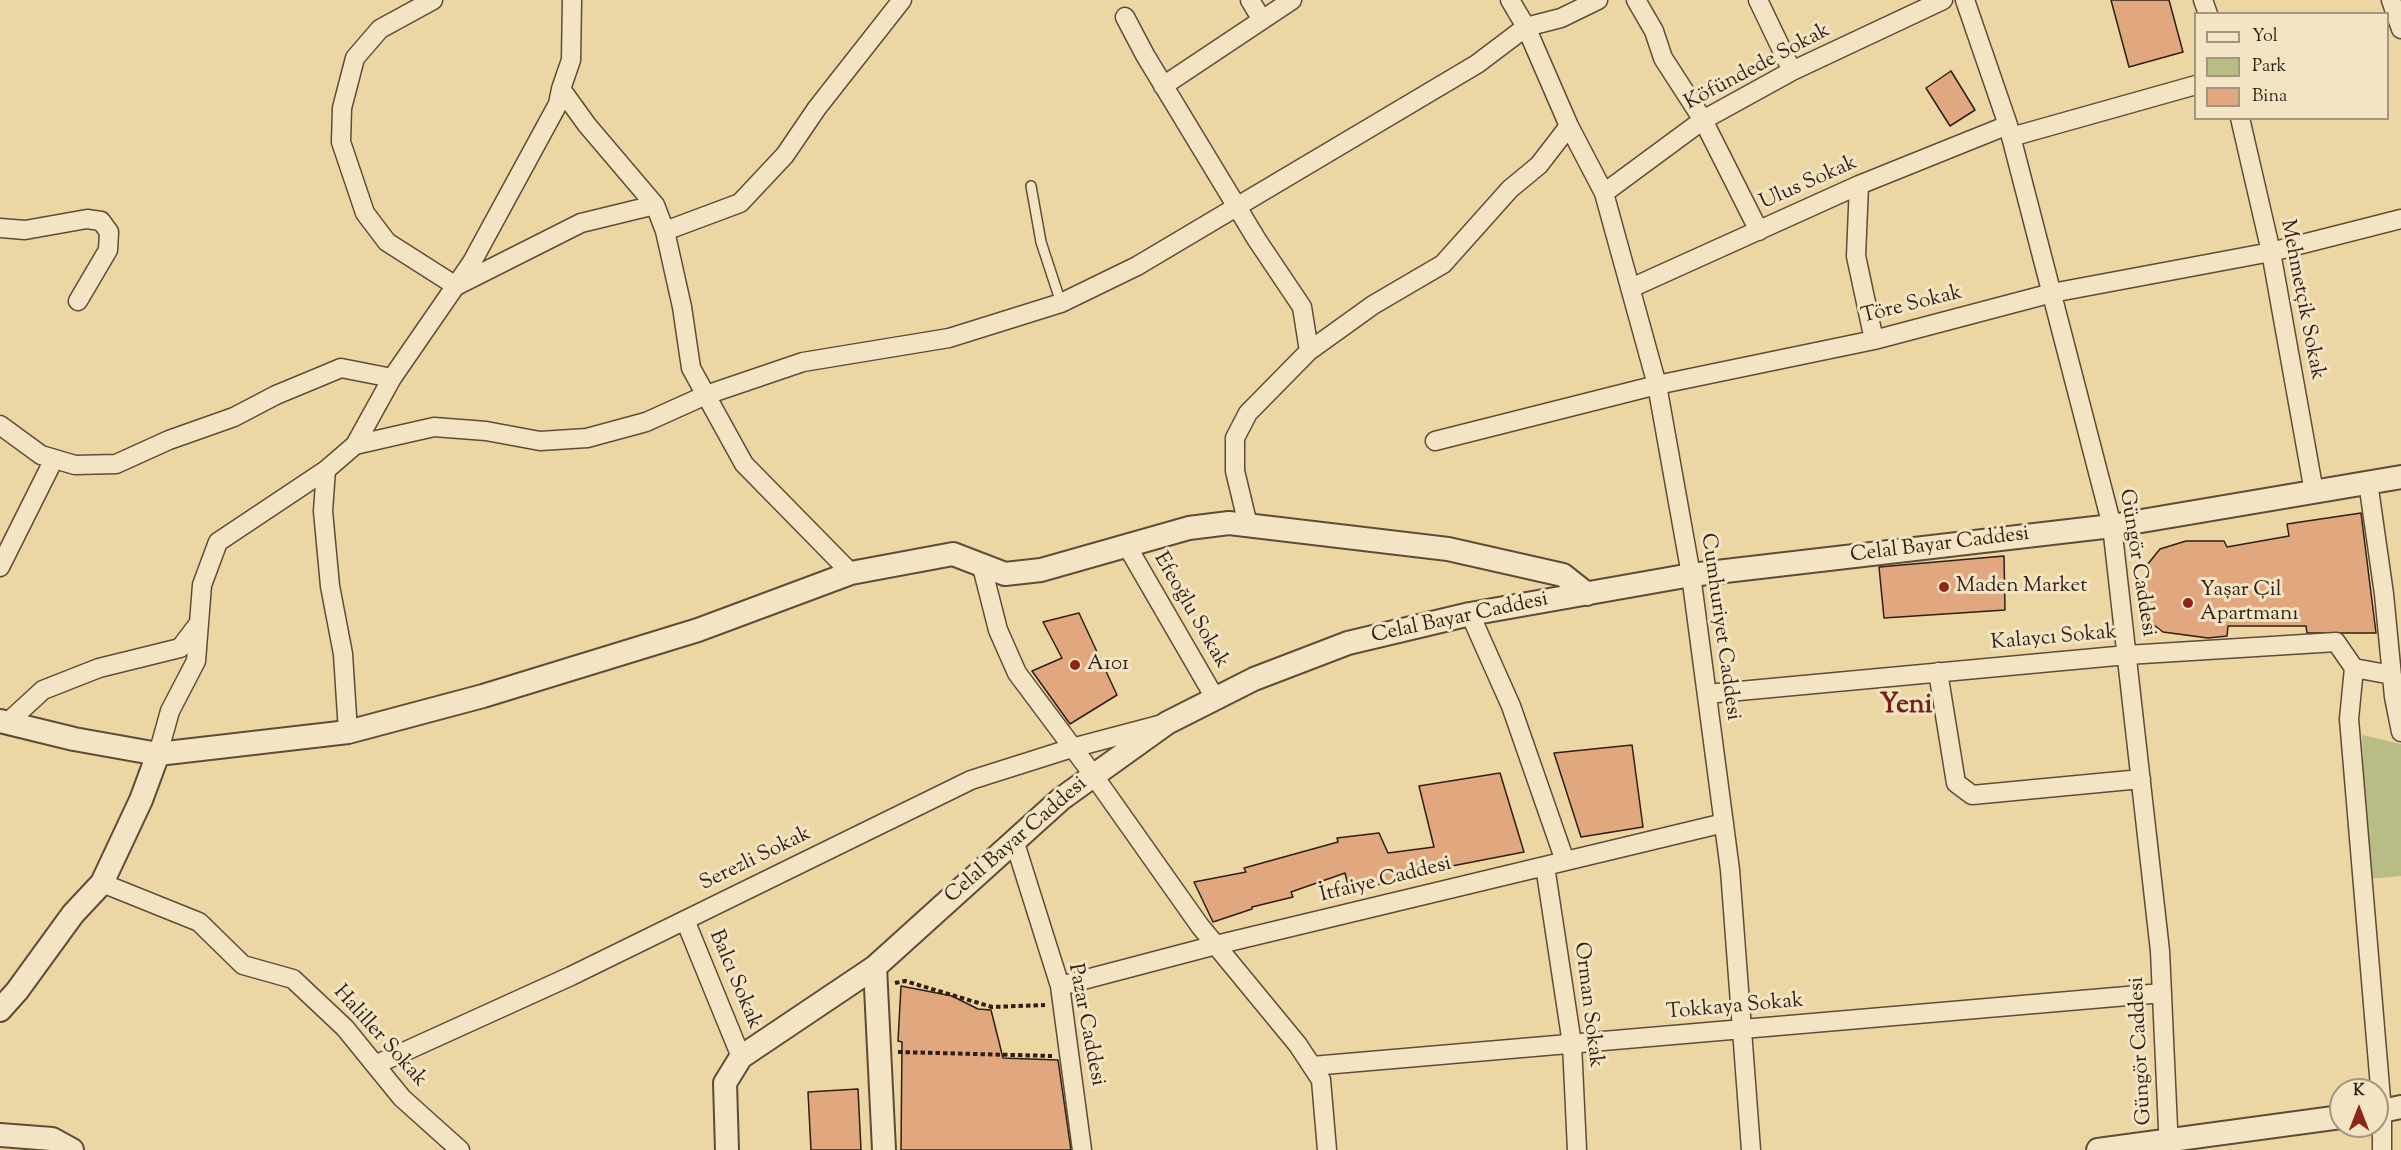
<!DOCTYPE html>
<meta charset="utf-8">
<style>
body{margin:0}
#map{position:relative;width:2401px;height:1150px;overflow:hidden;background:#ecd6a4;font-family:"Sorts Mill Goudy",serif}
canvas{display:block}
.legend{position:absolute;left:2194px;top:12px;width:195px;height:108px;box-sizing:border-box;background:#f3e4c4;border:2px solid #a5957e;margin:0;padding:8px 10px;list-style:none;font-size:18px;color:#301e14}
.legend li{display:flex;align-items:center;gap:12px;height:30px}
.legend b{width:30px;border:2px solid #a5957e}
.north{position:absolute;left:2329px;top:1078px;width:60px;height:60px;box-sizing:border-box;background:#f3e4c4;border:2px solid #a5957e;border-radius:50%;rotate:0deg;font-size:16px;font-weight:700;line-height:24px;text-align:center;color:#301e14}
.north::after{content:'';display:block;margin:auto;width:21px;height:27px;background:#8f2418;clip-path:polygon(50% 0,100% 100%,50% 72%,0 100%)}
</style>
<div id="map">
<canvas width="2401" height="1150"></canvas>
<ul class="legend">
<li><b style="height:8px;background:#f3e4c4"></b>Yol</li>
<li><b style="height:16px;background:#b8bd85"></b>Park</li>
<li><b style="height:16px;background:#e1a880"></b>Bina</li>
</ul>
<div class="north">K</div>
</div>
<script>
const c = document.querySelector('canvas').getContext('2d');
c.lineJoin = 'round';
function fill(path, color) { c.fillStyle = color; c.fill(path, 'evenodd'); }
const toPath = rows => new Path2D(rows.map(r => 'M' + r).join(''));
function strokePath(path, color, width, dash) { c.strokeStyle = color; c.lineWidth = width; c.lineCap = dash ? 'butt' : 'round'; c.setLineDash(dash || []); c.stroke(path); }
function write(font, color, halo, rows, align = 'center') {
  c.font = font + ' "Sorts Mill Goudy",serif'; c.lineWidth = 6; c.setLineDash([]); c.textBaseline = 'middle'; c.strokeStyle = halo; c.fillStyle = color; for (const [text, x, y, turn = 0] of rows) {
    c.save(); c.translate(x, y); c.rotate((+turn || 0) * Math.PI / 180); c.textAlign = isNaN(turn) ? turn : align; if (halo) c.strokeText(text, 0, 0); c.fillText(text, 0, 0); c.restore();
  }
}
fill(toPath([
 [2362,735,2401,744,2401,876,2368,879]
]), '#b8bd85');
const building = toPath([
 [2111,0,2169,0,2183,52,2129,67,2111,0],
 [1951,71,1975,110,1950,126,1926,88,1951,71],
 [2361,513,2376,633,2307,633,2306,626,2228,626,2227,636,2208,638,2163,632,2145,618,2147,565,2160,549,2186,541,2224,541,2227,547,2289,536,2287,524,2361,513],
 [2004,556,2005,610,1884,618,1879,567,2004,556],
 [1079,613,1117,695,1070,724,1032,671,1062,658,1043,622,1079,613],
 [1632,745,1643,827,1581,837,1554,753,1632,745],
 [1500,773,1524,852,1421,872,1350,893,1345,873,1291,892,1293,897,1252,907,1252,909,1213,922,1194,882,1246,872,1244,868,1338,842,1337,838,1379,833,1388,853,1434,847,1419,786,1500,773],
 [901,986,952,996,978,1009,991,1010,1003,1058,1058,1060,1071,1150,901,1150,902,1042,898,1041,901,986],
 [858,1089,861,1150,811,1150,808,1092,858,1089]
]);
fill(building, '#e1a880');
strokePath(building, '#301e14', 1.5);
const service = toPath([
 [1031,186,1041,242,1061,303]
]);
const minor = toPath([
 [433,0,380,29,355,58,342,108,341,142,365,213,387,242,456,286,581,223,655,205],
 [572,0,571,60,561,89,587,125,655,205,665,231,682,307,691,368,744,464,851,573],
 [1250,0,1262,20],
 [1510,0,1526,27,1569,126,1604,193,1657,385,1691,575,1730,870,1751,1150],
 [1636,0,1654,31,1663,58,1703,120,1759,231],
 [1758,0,1792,71],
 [1965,0,2008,125,2112,526,2160,951,2169,1150],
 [2203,0,2208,14],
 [2391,0,2401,29],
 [1125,17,1145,55,1257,240,1302,307,1309,351],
 [1163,86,1292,0],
 [2240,118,2271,252,2314,492],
 [2011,137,2196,85],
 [1859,185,1856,256,1874,340],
 [1604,193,1703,120,1792,71,1943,0],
 [0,228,25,230,87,219,101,221,109,232,108,250,78,301],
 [665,231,740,203,785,155,817,108,902,0],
 [1631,288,1859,185,2008,125],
 [0,425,41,455,75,465,116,464,169,440,234,417,276,395,341,368,392,378],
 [1435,441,1657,385,1874,340,2052,293,2271,252,2401,219],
 [355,445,434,427,486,431,540,441,587,438,646,422,706,395,803,362,949,338,1061,303,1137,266,1477,64,1526,27,1561,18,1598,0],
 [326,470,323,511,330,586,343,654,348,732],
 [2368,482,2384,594,2394,697,2401,732],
 [1248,525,1235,471,1235,438,1248,413,1309,351,1373,305,1443,264,1510,189,1539,165,1569,126],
 [1127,546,1215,698],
 [0,567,54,459],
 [982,567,998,630,1017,673,1094,776,1200,926,1298,1045,1321,1080,1327,1150],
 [1470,614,1511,706,1565,861],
 [2354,668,2349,719,2382,1111,2382,1150],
 [1938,672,1956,783,1972,795,2141,779],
 [1707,694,2127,655,2336,642,2354,668,2392,675],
 [7,723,43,690,99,668,180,648,199,623],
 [158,754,170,711,196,661,202,585,218,542,326,470,355,445,392,378,472,262,558,104,561,89],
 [1014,840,1060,986,1082,1150],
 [1545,866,1572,1044,1577,1150],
 [102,883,199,922,243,965,293,979,345,1028,402,1098,460,1150],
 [685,920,741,1057],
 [1060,986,1216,945,1724,823],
 [375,1065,571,976,971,780,1072,748,1159,725],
 [1312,1066,2162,993]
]);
const tertiary = toPath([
 [0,721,74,739,158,754,348,732,483,696,698,630,851,573,953,554,1005,574,1041,570,1189,528,1229,523,1448,549,1563,575,1587,594],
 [875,967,884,1150],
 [0,1010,17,991,73,914,102,883,141,800,158,754],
 [2377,1112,2401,1107],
 [0,1135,52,1139,72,1150],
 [727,1150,725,1083,741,1057,875,967,1061,799,1167,723,1254,679,1348,643,1470,614,1691,575,2112,526,2401,477],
 [2098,1150,2341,1117]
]);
strokePath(service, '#5f4c38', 12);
strokePath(minor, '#5f4c38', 21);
strokePath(tertiary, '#5f4c38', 26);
strokePath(toPath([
 [895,983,905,981,992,1007,1045,1005],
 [898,1052,1052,1056]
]), '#301e14', 4, [4.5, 3]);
strokePath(service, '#f3e4c4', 9);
strokePath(minor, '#f3e4c4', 18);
strokePath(tertiary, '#f3e4c4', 22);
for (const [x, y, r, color] of [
 [1944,587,6,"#8f2418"],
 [2188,603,6,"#8f2418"],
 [1075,665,6,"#8f2418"]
]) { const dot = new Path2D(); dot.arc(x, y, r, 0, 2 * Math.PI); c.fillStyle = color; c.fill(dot); strokePath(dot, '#f3e4c4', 2); }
write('21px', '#301e14', '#f3e4c4', [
 ["Köfündede Sokak",1758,68,-28],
 ["Ulus Sokak",1809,184,-24],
 ["Mehmetçik Sokak",2301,300,79],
 ["Töre Sokak",1912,306,-14],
 ["Celal Bayar Caddesi",1940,546,-7],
 ["Güngör Caddesi",2136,563,81],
 ["Efeoğlu Sokak",1190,611,60],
 ["Celal Bayar Caddesi",1460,619,-12],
 ["Cumhuriyet Caddesi",1719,627,82],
 ["Kalaycı Sokak",2054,639,-5],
 ["Celal Bayar Caddesi",1017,841,-41],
 ["Serezli Sokak",756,860,-26],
 ["İtfaiye Caddesi",1386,881,-14],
 ["Balcı Sokak",734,980,67],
 ["Orman Sokak",1587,1005,83],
 ["Tokkaya Sokak",1735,1008,-5],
 ["Pazar Caddesi",1085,1025,79],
 ["Haliller Sokak",379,1037,48],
 ["Güngör Caddesi",2142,1051,-93]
]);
write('21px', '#301e14', '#f3e4c4', [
 ["Maden Market",1956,587],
 ["Yaşar Çil",2200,591],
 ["Apartmanı",2200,615],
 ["A101",1087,665]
], 'left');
write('bold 27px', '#7a1f14', '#f3e4c4', [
 ["Yeni",1906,707]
]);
</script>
